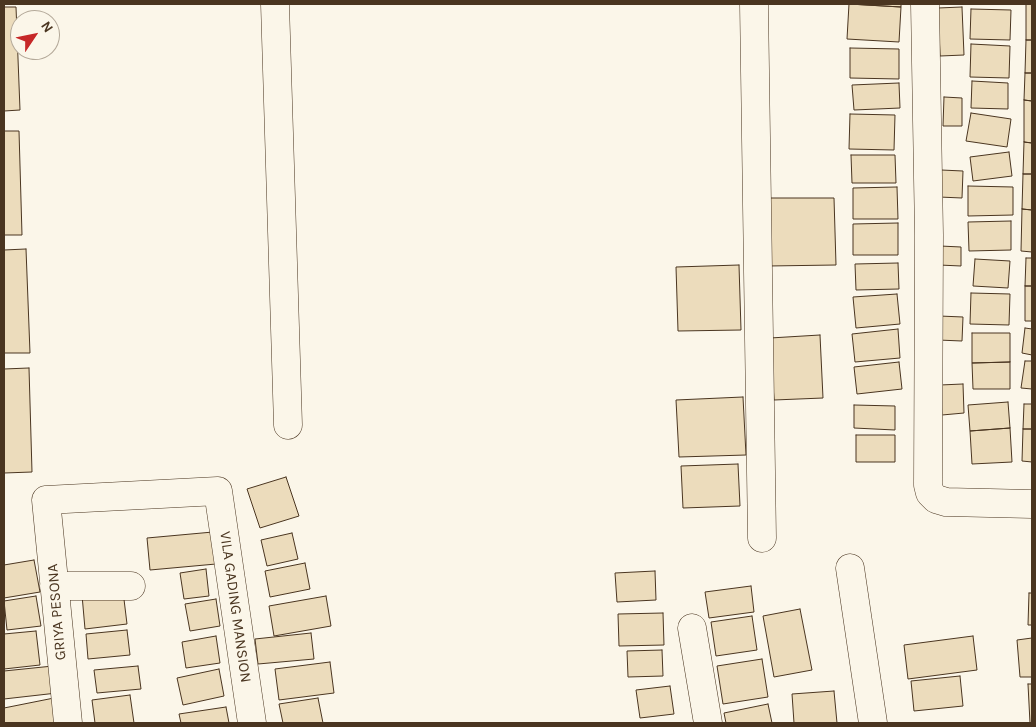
<!DOCTYPE html>
<style>
body{margin:0}
#map{position:relative;width:1036px;height:727px;overflow:hidden;background:#fbf6e9;font-family:Karla,sans-serif}
canvas{display:block}
.frame{position:absolute;inset:0;border:5px solid #4a3520;pointer-events:none}
.north{position:absolute;left:10px;top:10px;width:50px;height:50px;box-sizing:border-box;background:#fbf6e9;border:1px solid #b4a999;border-radius:50%;rotate:56deg;font-size:14px;font-weight:700;line-height:20px;text-align:center;color:#4a3520}
.north::after{content:'';display:block;margin:auto;width:18px;height:22px;background:#c62828;clip-path:polygon(50% 0,100% 100%,50% 72%,0 100%)}
</style>
<div id="map">
<canvas width="1036" height="727"></canvas>
<div class="frame"></div>
<div class="north">N</div>
</div>
<script>
const c = document.querySelector('canvas').getContext('2d');
c.lineJoin = 'round';
function fill(path, color) { c.fillStyle = color; c.fill(path, 'evenodd'); }
const toPath = rows => new Path2D(rows.map(r => 'M' + r).join(''));
function strokePath(path, color, width, dash) { c.strokeStyle = color; c.lineWidth = width; c.lineCap = dash ? 'butt' : 'round'; c.setLineDash(dash || []); c.stroke(path); }
function write(font, color, halo, rows, align = 'center') {
  c.font = font + ' Karla,sans-serif'; c.lineWidth = 4; c.setLineDash([]); c.textBaseline = 'middle'; c.strokeStyle = halo; c.fillStyle = color; for (const [text, x, y, turn = 0] of rows) {
    c.save(); c.translate(x, y); c.rotate((+turn || 0) * Math.PI / 180); c.textAlign = isNaN(turn) ? turn : align; if (halo) c.strokeText(text, 0, 0); c.fillText(text, 0, 0); c.restore();
  }
}
const building = toPath([
 [849,4,901,7,899,42,847,39,849,4],
 [849,4,901,4,901,7,849,4],
 [1026,4,1032,4,1032,40,1026,40,1026,4],
 [4,7,16,7,20,110,4,111,4,7],
 [962,7,964,55,940,56,938,8,962,7],
 [971,9,1011,10,1010,40,970,39,971,9],
 [1026,40,1032,40,1032,73,1025,73,1026,40],
 [971,44,1010,46,1009,78,970,77,971,44],
 [850,48,899,49,899,79,850,78,850,48],
 [1025,73,1032,73,1032,101,1024,100,1025,73],
 [972,81,1008,83,1008,109,971,108,972,81],
 [899,83,900,108,854,110,852,85,899,83],
 [944,97,962,98,962,126,943,126,944,97],
 [1024,100,1032,101,1032,143,1024,142,1024,100],
 [971,113,1011,119,1007,147,966,141,971,113],
 [850,114,895,115,894,150,849,149,850,114],
 [4,131,19,131,22,235,4,235,4,131],
 [1024,142,1032,143,1032,174,1023,174,1024,142],
 [1009,152,1012,176,973,181,970,157,1009,152],
 [851,155,895,155,896,183,852,183,851,155],
 [941,170,963,171,962,198,939,197,941,170],
 [1023,174,1032,174,1032,210,1022,209,1023,174],
 [968,186,1013,187,1013,215,968,216,968,186],
 [897,187,898,219,853,219,853,188,897,187],
 [767,198,834,198,836,265,768,266,767,198],
 [1022,209,1032,210,1032,252,1021,251,1022,209],
 [1011,221,1011,250,969,251,968,222,1011,221],
 [898,223,898,255,853,255,853,224,898,223],
 [940,246,961,247,961,266,939,265,940,246],
 [26,249,30,353,4,353,4,250,26,249],
 [1026,258,1032,258,1032,286,1025,286,1026,258],
 [975,259,1010,261,1008,288,973,286,975,259],
 [898,263,899,289,856,290,855,264,898,263],
 [739,265,741,330,678,331,676,267,739,265],
 [1025,286,1032,286,1032,321,1025,321,1025,286],
 [971,293,1010,294,1009,325,970,324,971,293],
 [897,294,900,324,856,328,853,297,897,294],
 [939,316,963,317,962,341,938,340,939,316],
 [1025,328,1032,329,1032,355,1022,353,1025,328],
 [898,329,900,358,855,362,852,334,898,329],
 [972,333,1010,333,1010,362,972,363,972,333],
 [820,335,823,398,774,400,770,338,820,335],
 [1025,361,1032,361,1032,389,1021,388,1025,361],
 [899,362,902,389,857,394,854,367,899,362],
 [1010,362,1010,389,973,389,972,363,1010,362],
 [29,368,32,472,4,473,4,369,29,368],
 [963,384,964,413,942,415,940,385,963,384],
 [743,397,746,455,679,457,676,400,743,397],
 [1008,402,1010,428,970,431,968,405,1008,402],
 [1024,404,1032,404,1032,429,1023,429,1024,404],
 [854,405,895,406,895,430,854,428,854,405],
 [1010,428,1012,462,972,464,970,431,1010,428],
 [1023,429,1032,429,1032,462,1022,461,1023,429],
 [856,435,895,435,895,462,856,462,856,435],
 [738,464,740,506,683,508,681,466,738,464],
 [286,477,299,516,260,528,247,489,286,477],
 [213,532,216,564,150,570,147,538,213,532],
 [292,533,298,559,267,566,261,540,292,533],
 [34,560,40,592,4,598,4,565,34,560],
 [305,563,310,589,270,597,265,571,305,563],
 [206,569,209,596,184,599,180,573,206,569],
 [655,571,656,600,617,602,615,573,655,571],
 [751,586,754,612,709,618,705,592,751,586],
 [123,591,127,624,85,629,82,595,123,591],
 [1029,593,1032,593,1032,625,1028,625,1029,593],
 [36,596,41,626,7,630,4,601,36,596],
 [326,596,331,626,274,636,269,606,326,596],
 [216,599,220,626,190,631,185,604,216,599],
 [800,609,812,670,774,677,763,616,800,609],
 [663,613,664,645,619,646,618,614,663,613],
 [752,616,757,650,716,656,711,622,752,616],
 [127,630,130,655,88,659,86,634,127,630],
 [36,631,40,665,4,669,4,634,36,631],
 [311,633,314,659,258,664,255,639,311,633],
 [216,636,220,663,186,668,182,642,216,636],
 [973,636,977,670,908,679,904,645,973,636],
 [1032,638,1032,677,1020,677,1017,640,1032,638],
 [662,650,663,676,628,677,627,651,662,650],
 [762,659,768,697,723,704,717,666,762,659],
 [330,662,334,693,279,700,275,669,330,662],
 [53,666,57,693,4,699,4,671,53,666],
 [138,666,141,689,97,693,94,670,138,666],
 [219,669,224,696,183,705,177,678,219,669],
 [960,676,963,706,914,711,911,681,960,676],
 [1028,684,1032,684,1032,723,1030,723,1028,684],
 [670,686,674,714,640,718,636,690,670,686],
 [834,691,837,723,794,723,792,694,834,691],
 [130,695,134,723,95,723,92,700,130,695],
 [59,697,64,723,4,723,4,708,59,697],
 [318,698,323,723,283,723,279,704,318,698],
 [768,704,772,723,726,723,724,713,768,704],
 [226,707,229,723,181,723,179,714,226,707]
]);
fill(building, '#ecdcbc');
strokePath(building, '#4a3520', 1);
const minor = toPath([
 [275,4,288,425],
 [754,4,762,538],
 [925,4,929,235,928,485,930,493,936,499,946,502,1032,504],
 [850,568,873,723],
 [54,586,131,586],
 [692,628,708,723],
 [68,723,46,500,218,491,252,723]
]);
strokePath(minor, '#4a3520', 29);
strokePath(minor, '#fbf6e9', 28);
write('15px', '#4a3520', '#fbf6e9', [
 ["VILA GADING MANSION",235,607,82],
 ["GRIYA PESONA",57,612,-95]
]);
</script>
